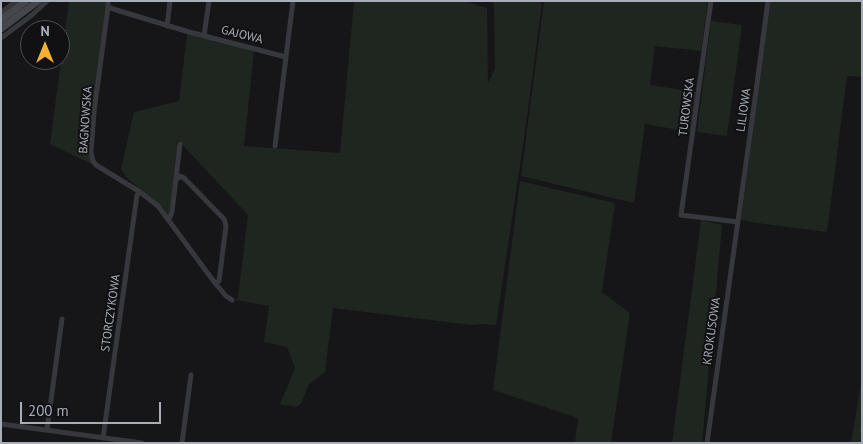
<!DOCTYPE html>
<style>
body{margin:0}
#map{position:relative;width:863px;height:444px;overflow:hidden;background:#161618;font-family:"PT Sans",sans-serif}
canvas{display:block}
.frame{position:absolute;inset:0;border:2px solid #a8adb8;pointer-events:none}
.north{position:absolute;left:20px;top:20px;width:50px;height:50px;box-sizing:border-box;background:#111113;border:1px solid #4d4f55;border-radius:50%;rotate:0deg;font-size:14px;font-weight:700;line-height:20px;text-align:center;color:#a8adb8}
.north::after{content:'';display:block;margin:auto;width:18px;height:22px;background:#f2b134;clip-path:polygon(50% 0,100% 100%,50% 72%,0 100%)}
.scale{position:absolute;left:20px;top:402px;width:141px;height:22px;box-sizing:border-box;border:2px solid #a8adb8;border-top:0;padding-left:6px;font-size:15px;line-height:18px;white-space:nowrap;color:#a8adb8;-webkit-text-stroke:4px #111113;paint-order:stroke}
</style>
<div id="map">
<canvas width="863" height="444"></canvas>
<div class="frame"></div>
<div class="north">N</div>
<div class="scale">200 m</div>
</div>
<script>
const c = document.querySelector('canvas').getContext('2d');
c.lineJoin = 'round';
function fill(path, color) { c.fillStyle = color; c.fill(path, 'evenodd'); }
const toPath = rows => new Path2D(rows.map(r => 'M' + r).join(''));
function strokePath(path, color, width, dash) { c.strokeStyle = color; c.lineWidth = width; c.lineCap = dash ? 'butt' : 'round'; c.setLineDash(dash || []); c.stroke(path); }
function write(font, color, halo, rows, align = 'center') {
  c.font = font + ' "PT Sans",sans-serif'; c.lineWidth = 4; c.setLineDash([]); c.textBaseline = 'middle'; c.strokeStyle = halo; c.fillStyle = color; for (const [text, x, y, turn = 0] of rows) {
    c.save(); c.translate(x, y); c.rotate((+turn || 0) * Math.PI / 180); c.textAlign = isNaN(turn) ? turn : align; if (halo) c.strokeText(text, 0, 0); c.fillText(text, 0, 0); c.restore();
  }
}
fill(toPath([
 [69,1,106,1,90,155,91,164,50,144],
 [354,1,465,1,487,8,488,83,495,69,494,7,493,1,540,1,540,3,542,3,525,132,496,325,481,324,471,325,333,308,325,372,309,384,301,404,297,407,280,404,295,368,287,347,264,342,269,306,235,300,238,298,248,215,178,140,169,217,159,205,125,176,121,169,134,112,179,101,187,34,254,51,244,146,340,153],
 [544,1,708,1,701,51,655,46,650,85,696,92,690,132,645,124,634,203,521,176],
 [770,1,862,1,862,77,847,76,827,232,764,224,741,220],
 [711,21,742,25,727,136,697,132],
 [520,181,615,203,602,292,630,313,611,443,575,443,578,418,493,390],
 [701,220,722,225,702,443,672,443],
 [862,377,862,443,851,443]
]), '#1e261f');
strokePath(toPath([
 [860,430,862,434]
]), '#2c353c', 1);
strokePath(toPath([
 [108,1,108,7,94,112,91,152,93,161,96,165,140,192,158,206,215,283,226,296,232,300],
 [711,1,681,215,738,222],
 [108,7,113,9,189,32,286,57,275,146],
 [1,13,16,1],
 [167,26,170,1],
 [204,36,209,1],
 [1,38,32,15,47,1],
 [286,57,293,1],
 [176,180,180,176,184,178,224,219,225,222,226,226,219,281,215,283],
 [168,219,170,217,172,212,180,144],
 [1,424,142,443],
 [47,430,62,319],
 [103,438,137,195,140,192],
 [182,443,191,375],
 [707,443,755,99,768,1]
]), '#37383d', 5);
strokePath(toPath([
 [1,20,26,1],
 [1,29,38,1]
]), '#45474d', 7);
write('12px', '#a8adb8', '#111113', [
 ["GAJOWA",242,35,14],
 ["TUROWSKA",687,107,-83],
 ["LILIOWA",744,110,-82],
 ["BAGNOWSKA",86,120,-86],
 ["STORCZYKOWA",111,313,-82],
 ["KROKUSOWA",712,331,-82]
]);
</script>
